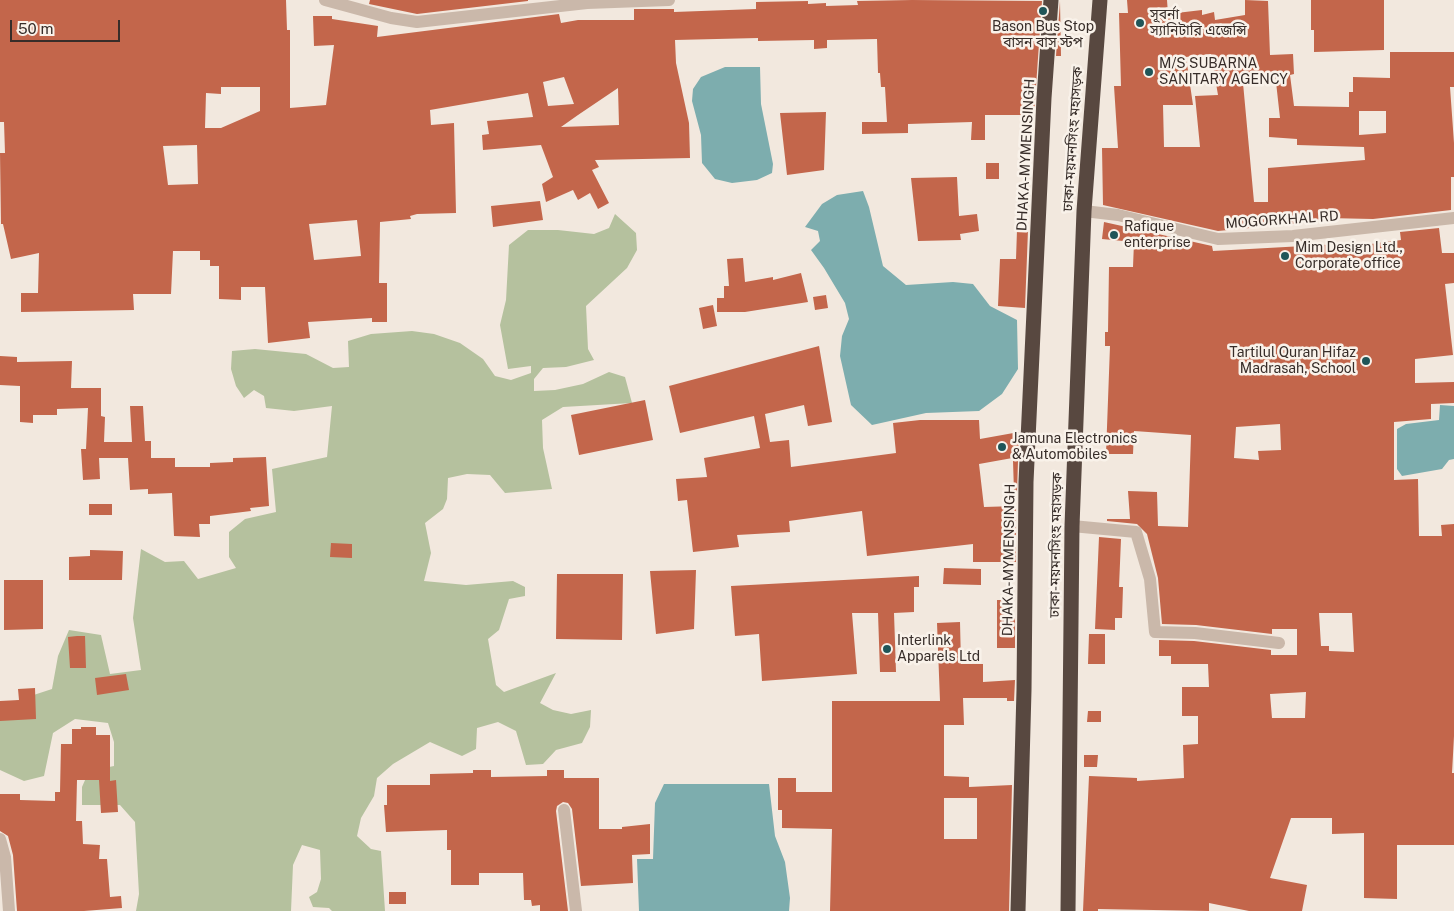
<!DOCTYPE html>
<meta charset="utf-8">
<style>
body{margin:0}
#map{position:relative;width:1454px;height:911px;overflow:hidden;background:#f2e8de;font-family:"Public Sans",sans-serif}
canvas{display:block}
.scale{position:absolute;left:10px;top:20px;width:110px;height:22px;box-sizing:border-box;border:2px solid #372d29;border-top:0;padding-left:6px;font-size:15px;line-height:18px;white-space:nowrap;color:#372d29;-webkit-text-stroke:4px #f9f2ea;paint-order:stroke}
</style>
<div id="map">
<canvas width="1454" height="911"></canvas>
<div class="scale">50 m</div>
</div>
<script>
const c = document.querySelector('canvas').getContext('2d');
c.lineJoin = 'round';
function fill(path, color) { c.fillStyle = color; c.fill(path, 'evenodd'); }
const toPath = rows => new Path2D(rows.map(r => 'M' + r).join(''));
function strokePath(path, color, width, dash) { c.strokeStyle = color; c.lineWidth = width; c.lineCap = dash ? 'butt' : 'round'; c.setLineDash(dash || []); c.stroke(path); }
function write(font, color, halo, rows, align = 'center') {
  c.font = font + ' "Public Sans","Noto Sans Bengali",sans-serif'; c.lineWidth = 5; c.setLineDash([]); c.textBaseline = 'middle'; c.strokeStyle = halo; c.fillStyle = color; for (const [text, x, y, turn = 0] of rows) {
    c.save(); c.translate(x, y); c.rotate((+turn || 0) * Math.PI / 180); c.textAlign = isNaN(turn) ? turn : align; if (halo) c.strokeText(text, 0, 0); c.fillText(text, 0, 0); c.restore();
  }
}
fill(toPath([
 [615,214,636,233,637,250,627,268,586,306,588,349,594,360,566,367,543,368,534,379,534,391,555,390,583,384,609,372,625,377,632,403,563,407,542,420,543,448,552,489,505,493,490,475,467,474,448,478,447,499,443,509,425,523,431,553,424,581,466,585,513,581,525,587,525,596,509,599,499,630,488,639,496,685,504,692,556,673,540,703,553,710,571,714,591,710,590,727,582,743,556,750,543,764,526,765,516,731,498,722,477,728,476,749,462,756,430,742,393,764,377,778,374,796,361,818,357,836,371,849,381,851,385,911,332,911,329,908,313,907,309,897,317,892,321,879,320,850,302,845,293,865,291,911,136,911,139,894,135,822,120,805,82,805,82,787,89,771,114,766,114,742,108,723,75,719,53,733,44,776,24,781,0,770,0,706,52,689,58,656,69,630,101,635,110,674,141,670,133,618,141,549,165,562,184,561,198,579,236,568,229,557,229,532,245,519,276,512,272,469,327,457,332,406,294,411,266,408,264,396,254,390,244,398,236,386,231,369,232,351,255,349,306,354,333,368,349,367,348,341,371,334,412,331,434,334,460,343,483,359,495,376,511,380,531,373,531,366,508,369,500,325,506,300,509,245,528,230,558,230,594,234,609,228]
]), '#b5c19e');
fill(toPath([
 [725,67,760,67,761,104,773,164,772,173,757,180,732,183,715,179,702,163,701,135,692,101,693,89,701,77],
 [863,191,869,207,883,266,906,285,953,282,973,284,990,306,1017,320,1018,369,1002,394,979,411,926,413,872,425,851,405,840,356,842,336,849,319,845,303,824,268,811,250,820,241,818,231,805,227,822,204,837,195],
 [1440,405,1454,406,1454,459,1449,460,1442,469,1402,476,1397,469,1397,429,1406,424,1439,420],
 [664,784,769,784,775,836,785,862,790,898,789,911,639,911,637,859,653,859,655,803]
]), '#7dadae');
fill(toPath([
 [0,0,286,0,287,30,290,30,290,108,326,105,334,45,314,46,313,16,332,16,332,19,378,26,377,37,559,14,561,23,578,20,634,20,634,9,674,9,674,12,756,9,756,2,808,1,808,4,826,3,826,6,858,5,857,1,912,0,1042,1,1034,115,985,115,985,140,971,140,972,122,908,124,908,133,862,134,862,122,887,122,885,87,881,87,880,73,878,73,877,39,827,40,827,48,814,49,814,40,758,41,758,38,675,40,676,63,689,123,690,158,595,160,599,167,592,170,609,203,598,209,590,193,578,200,573,190,546,202,542,184,553,177,541,145,483,150,482,135,489,134,487,121,533,117,528,93,430,110,431,125,454,123,456,213,417,214,410,216,411,219,380,222,379,283,387,283,387,322,372,322,372,318,308,322,310,338,268,343,265,287,241,287,241,300,219,299,219,266,210,266,210,260,200,260,200,251,173,251,171,294,133,294,134,310,21,312,21,293,38,293,39,253,11,259,3,224,1,224,0,153,5,153,4,122,0,122],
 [564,77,574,104,548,106,543,82],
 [221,87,260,87,260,111,221,128,205,128,206,93,221,94],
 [618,88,619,125,561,127,578,115],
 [197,145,198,184,168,185,163,146],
 [357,220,361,256,314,260,309,224],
 [370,0,528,0,528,1,417,14,369,4],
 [1127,0,1167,0,1168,14,1202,10,1202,15,1214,12,1215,20,1245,15,1245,0,1268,1,1270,55,1293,54,1294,74,1290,75,1294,106,1349,107,1349,92,1353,92,1353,77,1390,78,1390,52,1454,52,1454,87,1450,87,1454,143,1454,177,1451,177,1451,210,1373,219,1327,218,1302,222,1302,223,1218,231,1103,205,1102,148,1118,148,1114,86,1121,86,1119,13,1128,13],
 [1211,54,1218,95,1195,96,1200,147,1164,147,1163,105,1193,105,1186,57],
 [1275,73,1280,118,1269,118,1269,137,1297,139,1297,145,1364,147,1365,160,1268,168,1268,202,1254,202,1243,83,1246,83,1245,77],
 [1359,111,1386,111,1386,133,1359,135],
 [1311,0,1384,0,1384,50,1314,52,1314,30,1311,30],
 [1060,1,1061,56,1056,56],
 [826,112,824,170,787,175,780,113],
 [986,163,999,163,999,179,986,179],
 [957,177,959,216,977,214,979,231,960,234,961,240,918,241,911,178],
 [540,201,543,220,493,227,491,206],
 [1104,222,1212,246,1213,251,1340,244,1341,248,1401,240,1400,232,1439,228,1442,253,1454,253,1454,283,1445,284,1453,355,1415,359,1415,383,1454,382,1454,403,1431,404,1431,419,1394,422,1394,480,1418,479,1419,536,1442,536,1441,525,1454,524,1454,736,1452,773,1454,773,1454,845,1397,845,1397,899,1364,898,1364,833,1332,834,1332,818,1291,818,1270,878,1307,885,1302,911,1249,911,1209,903,1209,911,1098,909,1098,911,1083,911,1089,776,1137,778,1137,781,1184,778,1183,745,1198,744,1198,716,1182,716,1182,687,1209,687,1208,664,1171,664,1171,656,1159,656,1159,640,1194,641,1271,650,1271,655,1297,655,1297,629,1272,629,1272,634,1196,625,1162,624,1158,578,1147,534,1137,524,1107,521,1107,519,1130,519,1128,491,1157,492,1158,526,1188,527,1191,435,1134,431,1133,454,1106,454,1110,346,1105,346,1105,332,1108,332,1109,267,1133,267,1134,242,1102,239],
 [1280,424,1281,450,1258,451,1259,460,1234,458,1236,427],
 [1319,613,1352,613,1354,652,1329,651,1329,646,1321,646],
 [1306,692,1305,718,1272,718,1270,694],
 [1017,230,1028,230,1025,308,998,306,1000,259,1016,259],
 [743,258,745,282,773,277,773,280,801,273,808,302,745,312,717,312,717,298,724,298,724,286,729,286,727,259],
 [826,295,828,308,815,310,813,297],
 [713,305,717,326,703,329,699,308],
 [819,346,832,422,808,426,804,405,765,414,770,442,789,440,791,467,896,453,893,423,920,420,979,420,980,439,1019,432,1018,457,979,464,984,507,1016,506,1016,562,973,562,973,544,867,556,862,511,789,521,790,532,737,535,739,547,693,552,687,500,678,501,676,479,707,477,704,458,760,448,754,416,680,433,669,386],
 [0,356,17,357,17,362,72,361,71,388,101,388,101,416,105,417,104,442,132,442,130,406,143,406,145,441,151,441,151,458,175,458,175,467,210,467,210,463,233,462,233,458,266,457,269,506,250,508,251,511,210,516,210,524,199,524,200,537,174,536,172,493,148,494,148,489,130,490,128,458,99,458,100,479,83,480,81,449,86,449,88,408,57,409,57,415,33,415,33,423,20,422,20,386,0,385],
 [645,400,653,440,579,455,571,415],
 [1013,461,1018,461,1017,492,1014,492],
 [89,504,112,504,112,515,89,515],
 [1099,537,1121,539,1119,587,1123,587,1122,618,1115,618,1115,630,1095,629],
 [331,543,352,544,352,558,330,557],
 [90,550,123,551,122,580,69,580,69,557,90,556],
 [944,568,981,569,981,585,943,584],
 [696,570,694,629,656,634,650,571],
 [557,574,623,574,622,640,556,639],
 [919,576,919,587,914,587,914,612,894,613,896,672,880,672,878,613,852,613,857,674,762,681,759,634,735,636,731,586],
 [4,580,43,580,43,629,4,630],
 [997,600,1011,600,1011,618,1015,618,1015,648,997,648],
 [960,622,961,664,983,664,983,682,1015,680,1014,701,1007,701,1007,698,963,698,964,725,944,725,944,776,969,777,969,787,1012,785,1009,911,830,911,832,829,782,828,782,810,778,810,778,778,796,778,796,792,832,792,832,701,940,701,937,623],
 [944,798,977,798,977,839,944,839],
 [1089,634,1105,634,1105,664,1088,664],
 [77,636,85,636,86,668,70,668,68,637],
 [126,674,129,690,97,695,95,678],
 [35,688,36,719,0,721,0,701,19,700,18,689],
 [1088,711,1101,711,1101,722,1087,722],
 [81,727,96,727,96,735,110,735,110,781,116,780,118,812,101,813,99,780,77,780,76,821,82,821,83,844,100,845,99,859,107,859,110,897,121,896,122,908,84,911,17,911,13,855,8,836,0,831,0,794,20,794,20,800,55,801,55,792,60,792,61,744,72,744,72,729,81,729],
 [1084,755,1098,755,1097,767,1084,767],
 [473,770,491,770,491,777,547,776,547,770,564,770,564,778,599,778,599,829,622,829,622,827,650,824,650,854,632,855,633,883,581,886,572,809,568,803,563,802,557,806,556,811,568,911,540,911,540,905,532,906,531,900,524,900,523,873,479,873,479,885,451,885,451,850,447,850,447,830,386,832,384,805,387,805,387,785,430,785,430,774,473,773],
 [389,892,406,892,406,904,389,904]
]), '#c3664b');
strokePath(toPath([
 [325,0,391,18,417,22,587,3,669,0],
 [1084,211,1118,215,1218,239,1293,236,1454,218],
 [1072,526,1136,532,1150,579,1155,632,1195,633,1279,643],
 [564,810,576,911],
 [0,839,5,857,9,911]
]), '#cab8aa', 12);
strokePath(toPath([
 [1018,911,1024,690,1026,482,1044,98,1051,0],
 [1068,911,1072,526,1084,211,1100,0]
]), '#584840', 15);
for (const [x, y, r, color] of [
 [1043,11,5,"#1f5558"],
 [1140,23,5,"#1f5558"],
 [1149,72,5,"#1f5558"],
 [1114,235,5,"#1f5558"],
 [1285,256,5,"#1f5558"],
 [1366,361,5,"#1f5558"],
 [1002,447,5,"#1f5558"],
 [887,649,5,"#1f5558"]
]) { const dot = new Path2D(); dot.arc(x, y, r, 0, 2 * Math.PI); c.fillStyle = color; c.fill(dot); strokePath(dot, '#f9f2ea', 2); }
write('14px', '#372d29', '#f9f2ea', [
 ["সূবর্না",1150,15],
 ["স্যানিটারি এজেন্সি",1150,31],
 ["Bason Bus Stop",1043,27,"center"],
 ["বাসন বাস স্টপ",1043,43,"center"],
 ["M/S SUBARNA",1159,64],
 ["SANITARY AGENCY",1159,80],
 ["Rafique",1124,227],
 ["enterprise",1124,243],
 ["Mim Design Ltd.,",1295,248],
 ["Corporate office",1295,264],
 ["Tartilul Quran Hifaz",1356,353,"right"],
 ["Madrasah, School",1356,369,"right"],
 ["Jamuna Electronics",1012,439],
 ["& Automobiles",1012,455],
 ["Interlink",897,641],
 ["Apparels Ltd",897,657]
], 'left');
write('14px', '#372d29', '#f9f2ea', [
 ["ঢাকা-ময়মনসিংহ মহাসড়ক",1073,139,-86],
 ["DHAKA-MYMENSINGH",1026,155,-87],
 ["MOGORKHAL RD",1282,220,-4],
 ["ঢাকা-ময়মনসিংহ মহাসড়ক",1056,545,-89],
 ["DHAKA-MYMENSINGH",1009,560,-89]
]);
</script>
